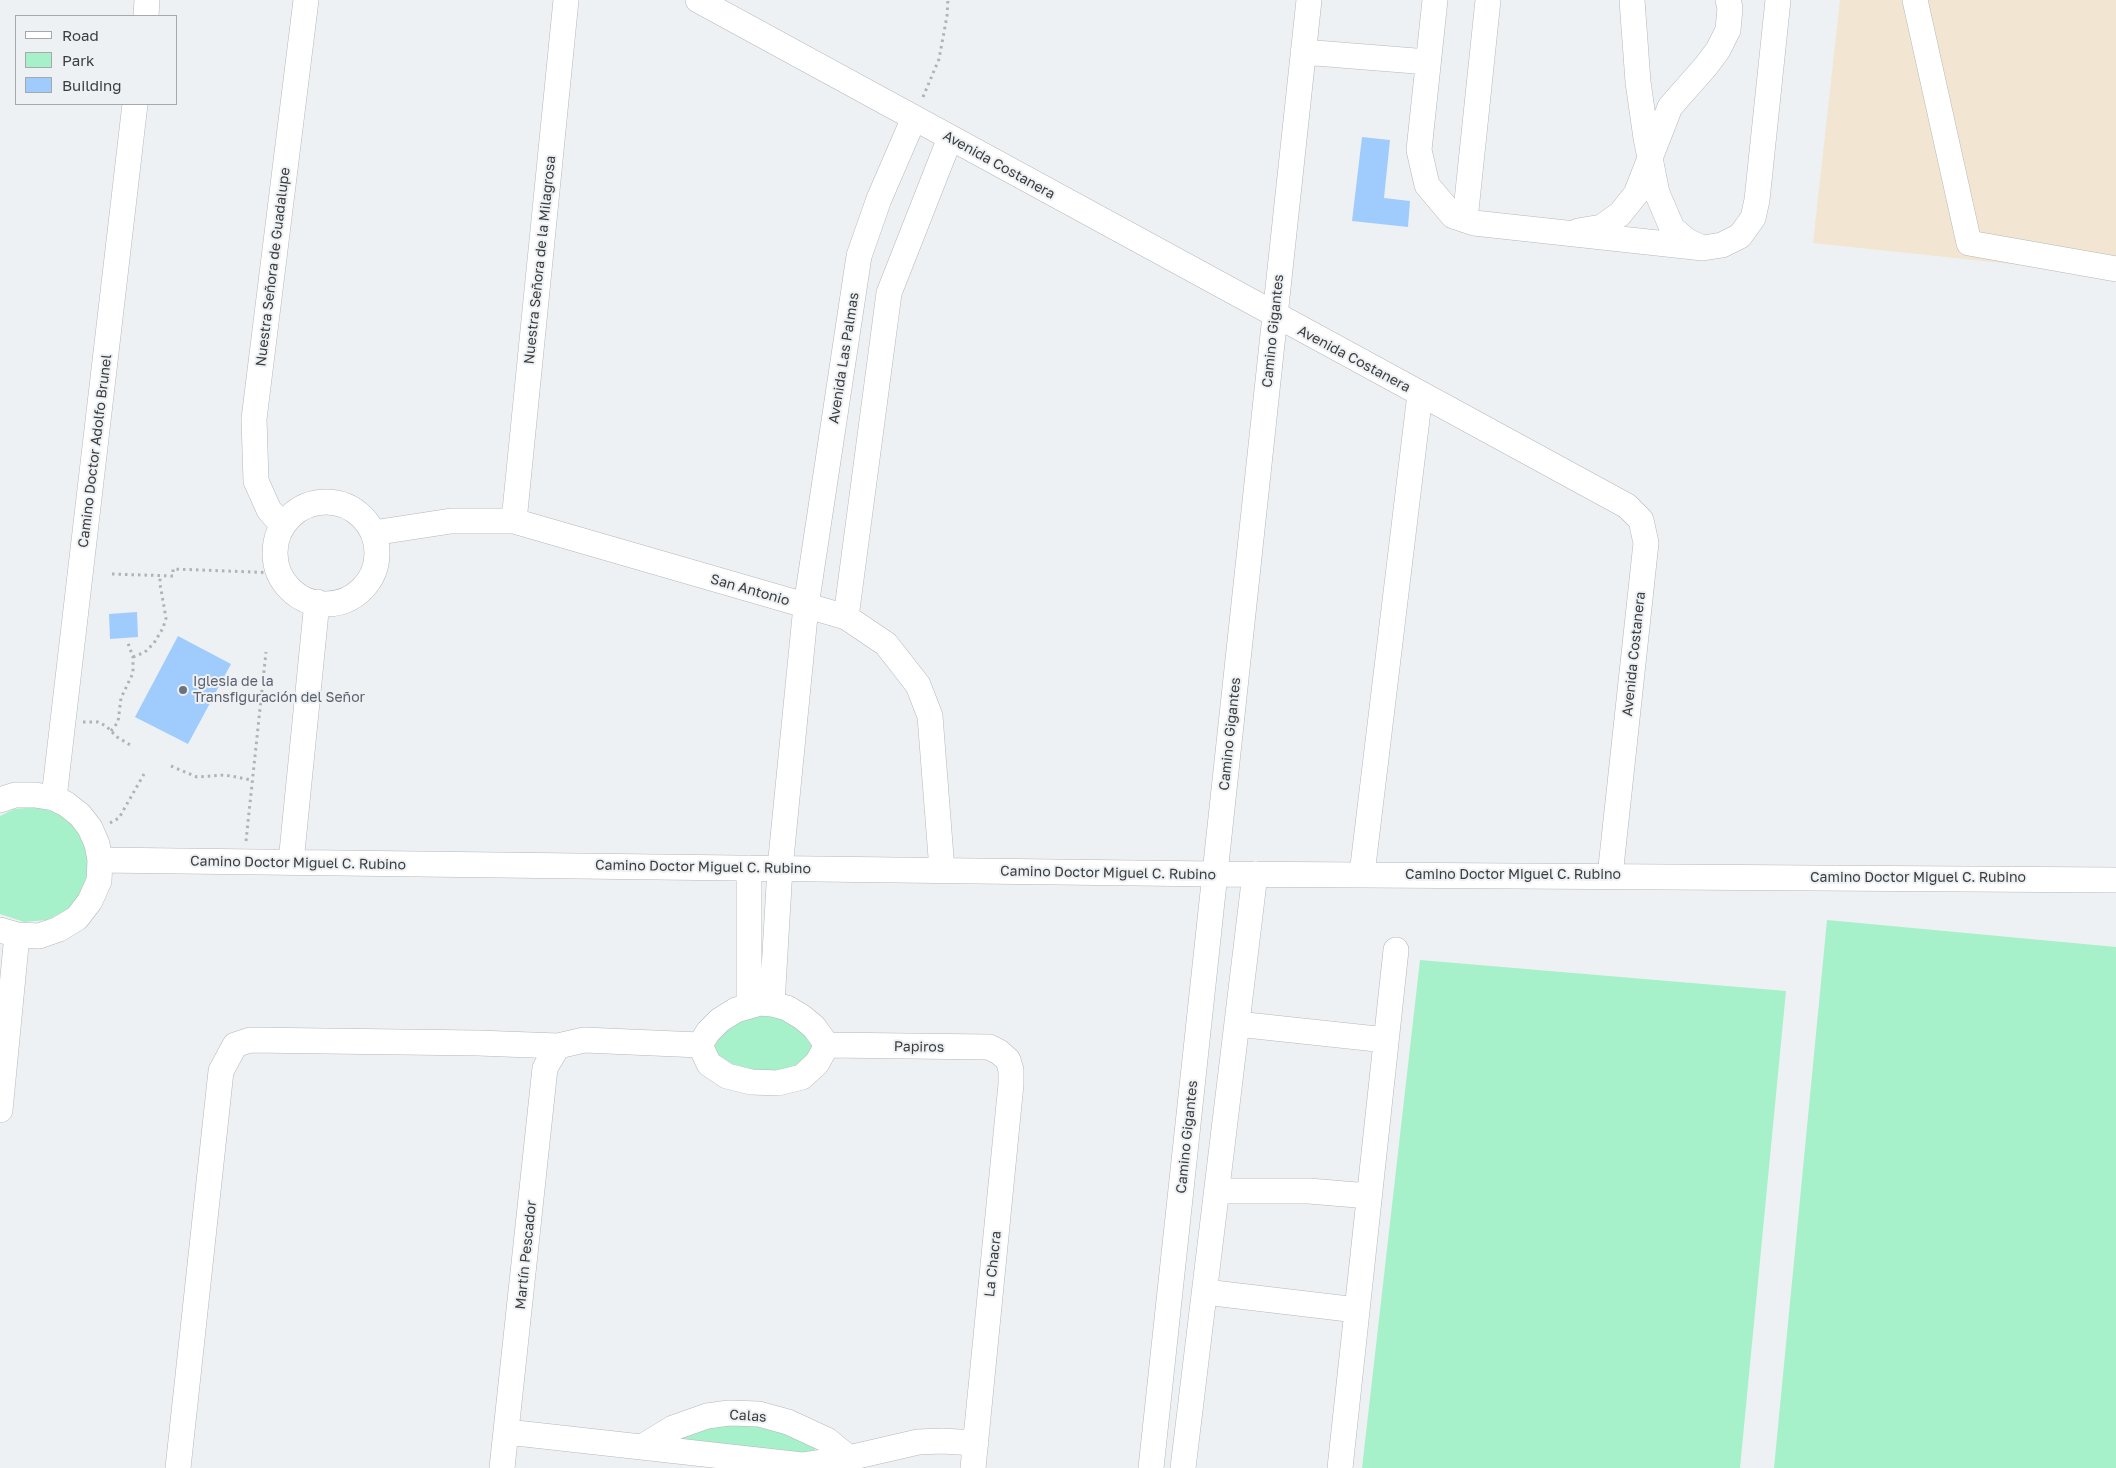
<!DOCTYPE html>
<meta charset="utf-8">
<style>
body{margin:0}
#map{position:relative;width:2116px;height:1468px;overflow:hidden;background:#eef1f4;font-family:"Golos Text",sans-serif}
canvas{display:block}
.legend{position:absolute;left:15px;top:15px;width:162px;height:90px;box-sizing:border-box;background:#eef1f4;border:1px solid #a6a9ab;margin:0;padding:6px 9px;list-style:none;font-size:15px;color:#3b3c3d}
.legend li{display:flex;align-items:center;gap:10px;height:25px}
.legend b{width:25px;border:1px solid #a6a9ab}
</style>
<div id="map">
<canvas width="2116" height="1468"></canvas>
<ul class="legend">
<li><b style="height:6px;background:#fff"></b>Road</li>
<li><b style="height:14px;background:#a6f1c9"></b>Park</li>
<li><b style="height:14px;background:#9fccfc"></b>Building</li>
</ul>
</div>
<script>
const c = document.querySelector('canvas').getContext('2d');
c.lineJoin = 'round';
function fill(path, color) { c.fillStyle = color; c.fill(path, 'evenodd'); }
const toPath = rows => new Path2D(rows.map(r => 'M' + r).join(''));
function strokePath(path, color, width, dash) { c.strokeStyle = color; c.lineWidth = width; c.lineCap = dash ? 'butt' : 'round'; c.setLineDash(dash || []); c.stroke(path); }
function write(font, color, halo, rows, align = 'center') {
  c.font = font + ' "Golos Text",sans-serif'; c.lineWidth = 4; c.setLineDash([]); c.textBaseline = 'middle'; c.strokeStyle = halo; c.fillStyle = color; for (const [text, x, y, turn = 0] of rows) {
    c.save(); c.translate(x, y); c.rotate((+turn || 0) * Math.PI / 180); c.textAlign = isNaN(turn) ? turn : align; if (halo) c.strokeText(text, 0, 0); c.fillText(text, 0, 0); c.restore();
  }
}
fill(toPath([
 [1840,0,2116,0,2116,275,1813,243]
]), '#f2e5d1');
fill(toPath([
 [37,807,58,813,76,828,87,848,88,871,82,893,67,910,47,920,24,922,0,914,0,816,14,809],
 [1827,920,2116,947,2116,1468,1774,1468],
 [1420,960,1786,991,1740,1468,1362,1468],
 [777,1012,813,1042,812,1057,779,1076,713,1061,713,1034,730,1020],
 [755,1420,816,1447,813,1456,678,1445,676,1435,683,1431]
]), '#a6f1c9');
fill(toPath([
 [1362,137,1390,140,1384,198,1410,201,1408,227,1352,221],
 [137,612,138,637,110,639,109,614],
 [178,636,231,664,188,744,135,717]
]), '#9fccfc');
const minor = toPath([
 [698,0,1627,506,1641,520,1646,543,1610,876],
 [1435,0,1419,150,1427,185,1453,216,1474,223,1703,248,1722,245,1740,236,1753,218,1757,200,1778,0],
 [1632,0,1638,82,1646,138,1657,193,1672,228,1687,241,1698,246],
 [1915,0,1969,243,2116,269],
 [146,16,147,0],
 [1303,52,1428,62],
 [1465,220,1488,0],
 [1578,231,1602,227,1620,214,1636,194,1670,107,1706,66,1718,50,1728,30,1730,8,1728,0],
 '275 553a51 51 0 1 1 102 0a51 51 0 1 1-102 0Z',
 [514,521,566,0],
 [283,526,269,510,256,481,254,419,306,0],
 [373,533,451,521,514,521,846,617,886,644,918,685,930,716,942,870],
 [846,617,889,293,950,138],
 [54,798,135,104],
 [0,800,15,795,35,795,54,798,66,804,80,815,90,828,97,844,100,860,99,881,90,901,77,918,59,929,39,936,17,935,0,930],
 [100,860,1215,874,2116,880],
 [291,862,317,602],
 [749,868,749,1005],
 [1362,874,1420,394],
 [772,1004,780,868,806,606,859,256,879,199,914,118],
 [1237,1024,1386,1040],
 [700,1045,708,1032,720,1020,736,1010,760,1003,772,1004,787,1008,802,1017,814,1027,827,1045],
 [700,1045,709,1064,727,1076,751,1082,778,1083,802,1077,817,1063,827,1045],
 [827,1045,989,1047,999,1052,1008,1060,1011,1070,1011,1084,973,1468],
 [0,1110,17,935],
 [1217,1191,1309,1191,1369,1196],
 [1205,1292,1357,1310],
 [507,1432,802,1465,849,1458,918,1442,942,1441,976,1443],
 [642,1447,673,1428,707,1416,729,1413,759,1414,788,1422,827,1440,849,1458],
 [178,1468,221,1071,235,1045,250,1040,478,1043,558,1046,584,1040,700,1045],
 [502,1468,545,1068,558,1046],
 [1151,1468,1309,0],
 [1183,1468,1255,874],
 [1340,1468,1396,950]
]);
strokePath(minor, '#b5b7ba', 26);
strokePath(toPath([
 [923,97,939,59,947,16,948,0],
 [112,574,173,576,173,569,279,573],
 [133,657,145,652,154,643,163,628,166,618,160,584,160,576],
 [83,722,98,722,106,726,117,737,132,746],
 [111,731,118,722,121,698,133,673,133,657,128,643],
 [171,766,197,777,225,775,252,780],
 [110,823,119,818,144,774],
 [246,841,266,652]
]), '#b0b3b5', 3, [2.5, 4]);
strokePath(minor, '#fff', 25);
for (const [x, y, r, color] of [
 [183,690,5,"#6b7280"]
]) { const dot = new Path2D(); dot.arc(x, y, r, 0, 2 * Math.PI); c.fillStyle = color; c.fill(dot); strokePath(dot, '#eef1f4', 2); }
write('14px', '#3b3c3d', '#eef1f4', [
 ["Avenida Costanera",999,165,29],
 ["Nuestra Señora de la Milagrosa",540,260,-84],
 ["Nuestra Señora de Guadalupe",273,267,-83],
 ["Camino Gigantes",1273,331,-84],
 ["Avenida Las Palmas",844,358,-81],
 ["Avenida Costanera",1354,359,28],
 ["Camino Doctor Adolfo Brunel",95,451,-83],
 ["San Antonio",750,590,16],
 ["Avenida Costanera",1634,654,-84],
 ["Camino Gigantes",1230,734,-84],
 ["Camino Doctor Miguel C. Rubino",298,863,1],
 ["Camino Doctor Miguel C. Rubino",703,867,1],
 ["Camino Doctor Miguel C. Rubino",1108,873,1],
 ["Camino Doctor Miguel C. Rubino",1513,875],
 ["Camino Doctor Miguel C. Rubino",1918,878],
 ["Papiros",919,1047,1],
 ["Camino Gigantes",1187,1137,-84],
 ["Martín Pescador",526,1255,-84],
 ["La Chacra",993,1264,-84],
 ["Calas",748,1416,4]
]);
write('14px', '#5b616d', '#eef1f4', [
 ["Iglesia de la",193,682],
 ["Transfiguración del Señor",193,698]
], 'left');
</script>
